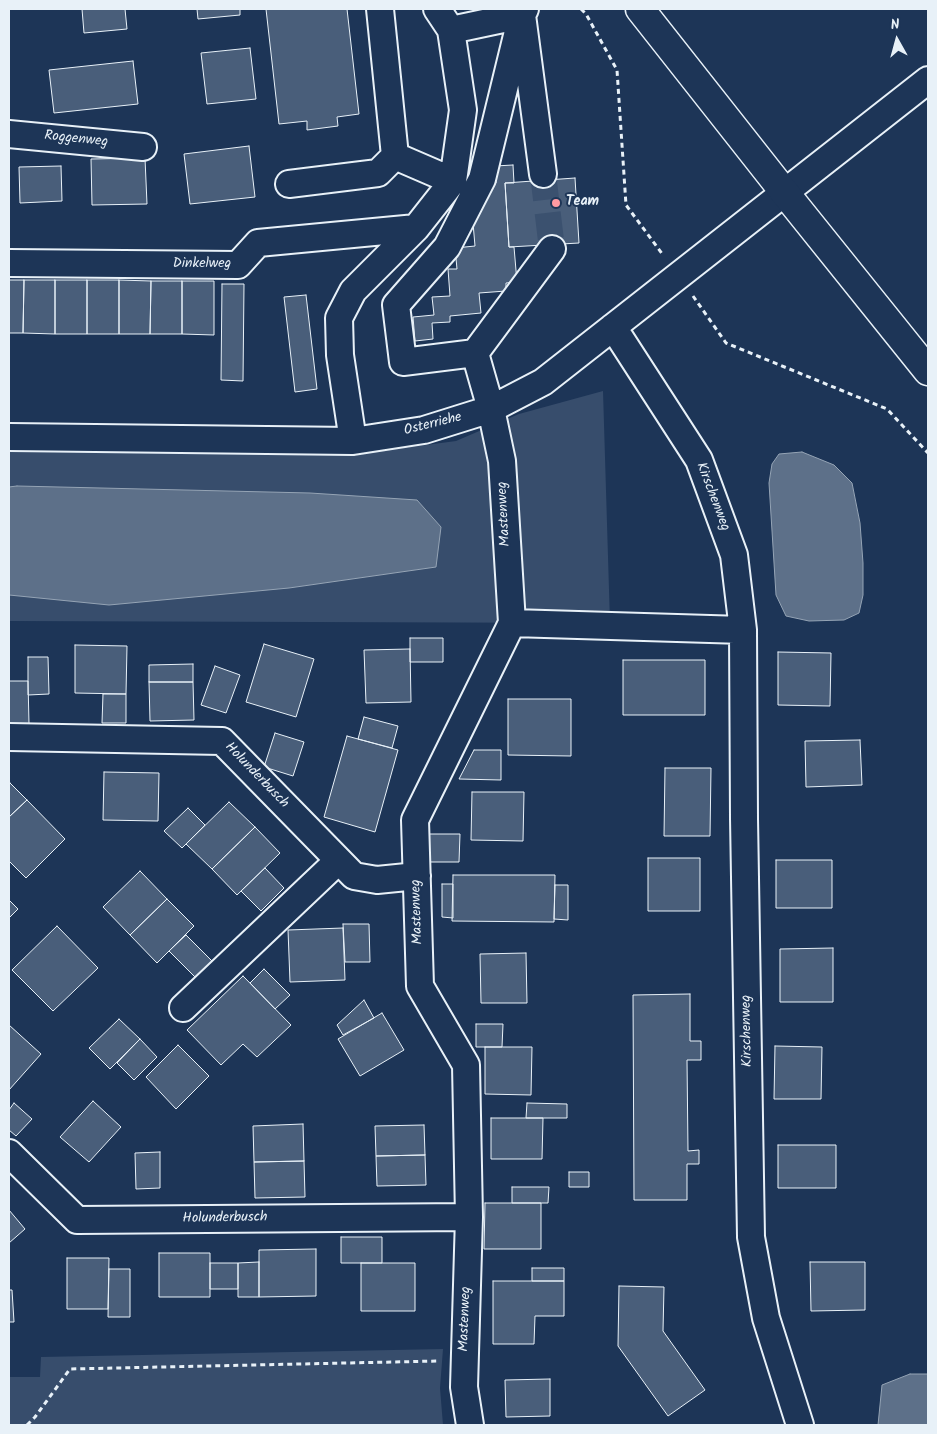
<!DOCTYPE html>
<style>
body{margin:0}
#map{position:relative;width:937px;height:1434px;overflow:hidden;background:#1d3557;font-family:Kalam,sans-serif}
canvas{display:block}
.frame{position:absolute;inset:0;border:10px solid #e8f1f8;pointer-events:none}
.north{position:absolute;left:872px;top:15px;width:50px;height:50px;-webkit-text-stroke:4px #1d3557;paint-order:stroke;rotate:353deg;font-size:14px;font-weight:700;line-height:20px;text-align:center;color:#e8f1f8}
.north::after{content:'';display:block;margin:auto;width:18px;height:22px;background:#e8f1f8;clip-path:polygon(50% 0,100% 100%,50% 72%,0 100%)}
</style>
<div id="map">
<canvas width="937" height="1434"></canvas>
<div class="frame"></div>
<div class="north">N</div>
</div>
<script>
const c = document.querySelector('canvas').getContext('2d');
c.lineJoin = 'round';
function fill(path, color) { c.fillStyle = color; c.fill(path, 'evenodd'); }
const toPath = rows => new Path2D(rows.map(r => 'M' + r).join(''));
function strokePath(path, color, width, dash) { c.strokeStyle = color; c.lineWidth = width; c.lineCap = dash ? 'butt' : 'round'; c.setLineDash(dash || []); c.stroke(path); }
function write(font, color, halo, rows, align = 'center') {
  c.font = font + ' Kalam,sans-serif'; c.lineWidth = 4; c.setLineDash([]); c.textBaseline = 'middle'; c.strokeStyle = halo; c.fillStyle = color; for (const [text, x, y, turn = 0] of rows) {
    c.save(); c.translate(x, y); c.rotate((+turn || 0) * Math.PI / 180); c.textAlign = isNaN(turn) ? turn : align; if (halo) c.strokeText(text, 0, 0); c.fillText(text, 0, 0); c.restore();
  }
}
fill(toPath([
 [603,391,610,623,9,621,9,452,359,454,456,441,519,414],
 [443,1349,440,1388,443,1425,9,1425,9,1377,40,1377,41,1357]
]), '#374d6c');
const water = toPath([
 [802,452,834,465,852,483,860,523,863,563,863,595,859,613,844,620,809,621,786,616,776,595,769,483,772,464,779,454,802,452],
 [17,486,310,493,417,500,441,527,436,567,289,588,109,605,9,595,9,487,17,486],
 [910,1374,928,1374,928,1425,878,1425,882,1385,910,1374]
]);
fill(water, '#5d7089');
strokePath(water, '#95a4b5', 1);
const building = toPath([
 [82,9,125,9,127,29,84,33,82,9],
 [197,9,240,9,240,15,198,19,197,9],
 [266,9,347,9,359,114,337,117,338,126,307,130,307,121,279,124,266,9],
 [250,48,256,99,207,104,201,53,250,48],
 [133,61,138,104,54,113,49,70,133,61],
 [249,146,255,197,190,204,184,154,249,146],
 [145,158,147,204,92,205,91,159,145,158],
 [513,165,514,183,505,183,509,247,514,247,517,282,506,283,506,291,479,293,481,313,450,316,450,322,432,323,433,339,415,341,413,317,434,315,432,297,450,296,448,269,457,269,455,248,475,246,473,223,490,184,496,183,495,166,513,165],
 [61,166,62,201,20,203,19,167,61,166],
 [575,178,579,243,509,247,505,183,575,178],
 [9,280,24,280,23,333,9,333,9,280],
 [24,280,55,280,55,334,23,333,24,280],
 [55,280,87,280,87,334,55,334,55,280],
 [87,280,119,280,119,334,87,334,87,280],
 [119,280,151,281,150,334,119,334,119,280],
 [151,281,182,281,182,334,150,334,151,281],
 [182,281,214,281,214,335,182,334,182,281],
 [222,284,244,284,243,381,221,380,222,284],
 [306,295,317,389,295,392,284,297,306,295],
 [410,638,443,638,443,662,410,662,410,638],
 [264,644,314,659,296,717,246,702,264,644],
 [75,645,127,646,126,694,75,693,75,645],
 [410,649,411,702,366,703,364,650,410,649],
 [778,652,831,653,830,706,778,705,778,652],
 [28,657,48,657,49,694,28,695,28,657],
 [623,660,705,660,705,715,623,715,623,660],
 [193,664,193,682,149,682,149,665,193,664],
 [215,666,240,675,226,713,201,705,215,666],
 [9,681,28,681,29,724,9,725,9,681],
 [149,682,193,682,194,720,150,721,149,682],
 [103,694,126,694,126,723,102,723,103,694],
 [508,699,571,699,571,756,508,755,508,699],
 [364,717,398,726,392,748,358,739,364,717],
 [275,733,304,742,293,776,264,767,275,733],
 [347,736,398,750,375,832,324,817,347,736],
 [860,740,862,785,806,787,805,741,860,740],
 [474,750,501,750,501,780,459,779,474,750],
 [665,768,711,768,710,836,664,836,665,768],
 [104,772,159,773,158,821,103,820,104,772],
 [10,783,27,800,9,817,9,784,10,783],
 [472,792,524,792,523,841,471,840,472,792],
 [27,800,65,839,26,878,9,861,9,817,27,800],
 [229,802,255,827,212,869,186,844,229,802],
 [188,808,205,825,182,848,164,831,188,808],
 [255,827,280,853,237,895,212,869,255,827],
 [425,834,460,834,459,862,424,862,425,834],
 [648,858,700,858,700,911,648,911,648,858],
 [776,860,832,860,832,908,776,908,776,860],
 [265,868,284,888,261,911,241,891,265,868],
 [140,871,167,899,130,935,103,907,140,871],
 [453,875,555,875,554,922,452,921,453,875],
 [442,884,453,884,453,918,442,917,442,884],
 [555,885,568,885,568,920,554,919,555,885],
 [167,899,194,926,157,963,130,935,167,899],
 [9,900,18,909,9,918,9,900],
 [343,924,369,924,370,962,345,962,343,924],
 [57,926,98,968,53,1011,12,970,57,926],
 [343,928,345,980,290,982,288,930,343,928],
 [186,935,213,962,196,978,169,951,186,935],
 [833,948,833,1002,780,1002,780,949,833,948],
 [526,953,527,1003,481,1003,480,954,526,953],
 [264,969,290,995,275,1009,250,983,264,969],
 [243,976,291,1025,257,1057,243,1044,221,1065,187,1030,243,976],
 [690,994,690,1041,701,1041,701,1060,687,1060,688,1151,699,1150,699,1164,687,1164,687,1200,634,1200,633,995,690,994],
 [364,1000,374,1018,343,1035,337,1025,364,1000],
 [382,1013,404,1050,360,1076,338,1039,382,1013],
 [119,1019,140,1039,110,1069,89,1048,119,1019],
 [476,1024,503,1024,502,1047,476,1047,476,1024],
 [9,1025,41,1054,9,1090,9,1025],
 [140,1039,157,1057,134,1080,117,1063,140,1039],
 [178,1045,209,1076,176,1109,146,1077,178,1045],
 [775,1046,822,1047,821,1099,774,1099,775,1046],
 [485,1047,532,1047,531,1095,485,1094,485,1047],
 [93,1101,121,1127,89,1162,60,1137,93,1101],
 [14,1103,32,1119,16,1136,9,1130,9,1110,14,1103],
 [527,1103,567,1104,567,1118,526,1118,527,1103],
 [491,1118,543,1118,542,1159,491,1159,491,1118],
 [303,1124,304,1161,254,1162,253,1126,303,1124],
 [424,1125,425,1155,376,1156,375,1126,424,1125],
 [778,1145,836,1145,836,1188,778,1188,778,1145],
 [160,1152,160,1188,136,1189,135,1153,160,1152],
 [425,1155,426,1185,377,1186,376,1156,425,1155],
 [304,1161,305,1197,255,1198,254,1162,304,1161],
 [569,1172,589,1172,589,1187,569,1187,569,1172],
 [512,1187,549,1187,548,1203,512,1203,512,1187],
 [485,1203,541,1203,541,1249,484,1249,485,1203],
 [9,1210,25,1229,9,1243,9,1210],
 [341,1237,382,1237,382,1263,341,1263,341,1237],
 [316,1249,316,1296,259,1297,259,1250,316,1249],
 [159,1253,210,1253,210,1297,159,1297,159,1253],
 [67,1258,109,1258,108,1309,67,1309,67,1258],
 [259,1262,259,1297,238,1297,238,1263,259,1262],
 [810,1262,865,1262,865,1310,811,1311,810,1262],
 [210,1263,238,1263,238,1289,210,1289,210,1263],
 [361,1263,415,1263,415,1311,361,1311,361,1263],
 [532,1268,564,1268,564,1281,532,1281,532,1268],
 [109,1269,130,1269,130,1317,108,1317,109,1269],
 [493,1281,564,1281,564,1316,535,1316,534,1344,493,1344,493,1281],
 [619,1286,664,1287,663,1331,705,1390,668,1416,618,1346,619,1286],
 [9,1290,12,1290,14,1322,9,1322,9,1290],
 [550,1379,550,1416,506,1417,505,1380,550,1379]
]);
fill(building, '#495e7a');
strokePath(building, '#e8f1f8', 1);
strokePath(toPath([
 [543,174,552,249]
]), '#3b516f', 26, [26, 13]);
const minor = toPath([
 [380,9,395,156,453,181],
 [451,30,522,15,525,9],
 [9,134,143,147],
 [543,174,522,15,482,179,447,247,396,305,403,362,475,353,552,249],
 [289,184,378,173,395,156],
 [9,263,238,265,258,243,416,228],
 [613,327,699,460,734,555,743,630],
 [9,437,353,441,424,430,491,409,543,382,928,80],
 [353,441,340,355,339,318,353,291,416,228,453,181,463,110,451,30,437,9],
 [512,623,743,630,744,818,751,1237,766,1318,800,1425],
 [9,737,222,741,354,876,377,880,417,876],
 [183,1008,338,861],
 [9,1153,77,1220,469,1217],
 [470,1425,464,1387,469,1217,466,1065,420,986,415,820,512,623,502,461,491,409,475,353]
]);
const major = toPath([
 [640,9,785,193,928,371]
]);
strokePath(minor, '#e8f1f8', 30);
strokePath(major, '#e8f1f8', 31);
strokePath(toPath([
 [581,9,586,14,617,70,626,205,663,255],
 [693,296,726,343,887,409,928,453],
 [27,1425,35,1417,70,1369,438,1361]
]), '#e8f1f8', 3, [5, 4]);
strokePath(minor, '#1d3557', 26);
strokePath(major, '#1d3557', 28);
for (const [x, y, r, color] of [
 [556,203,5,"#ff9aa2"]
]) { const dot = new Path2D(); dot.arc(x, y, r, 0, 2 * Math.PI); c.fillStyle = color; c.fill(dot); strokePath(dot, '#1d3557', 2); }
write('14px', '#e8f1f8', '#1d3557', [
 ["Roggenweg",76,140,6],
 ["Dinkelweg",202,265],
 ["Osterriehe",433,425,-14],
 ["Kirschenweg",712,497,69],
 ["Mastenweg",505,514,-93],
 ["Holunderbusch",256,776,46],
 ["Mastenweg",418,912,-92],
 ["Kirschenweg",748,1031,-91],
 ["Holunderbusch",225,1219,-1],
 ["Mastenweg",466,1319,-88]
]);
write('bold 14px', '#e8f1f8', '#1d3557', [
 ["Team",566,203]
], 'left');
</script>
